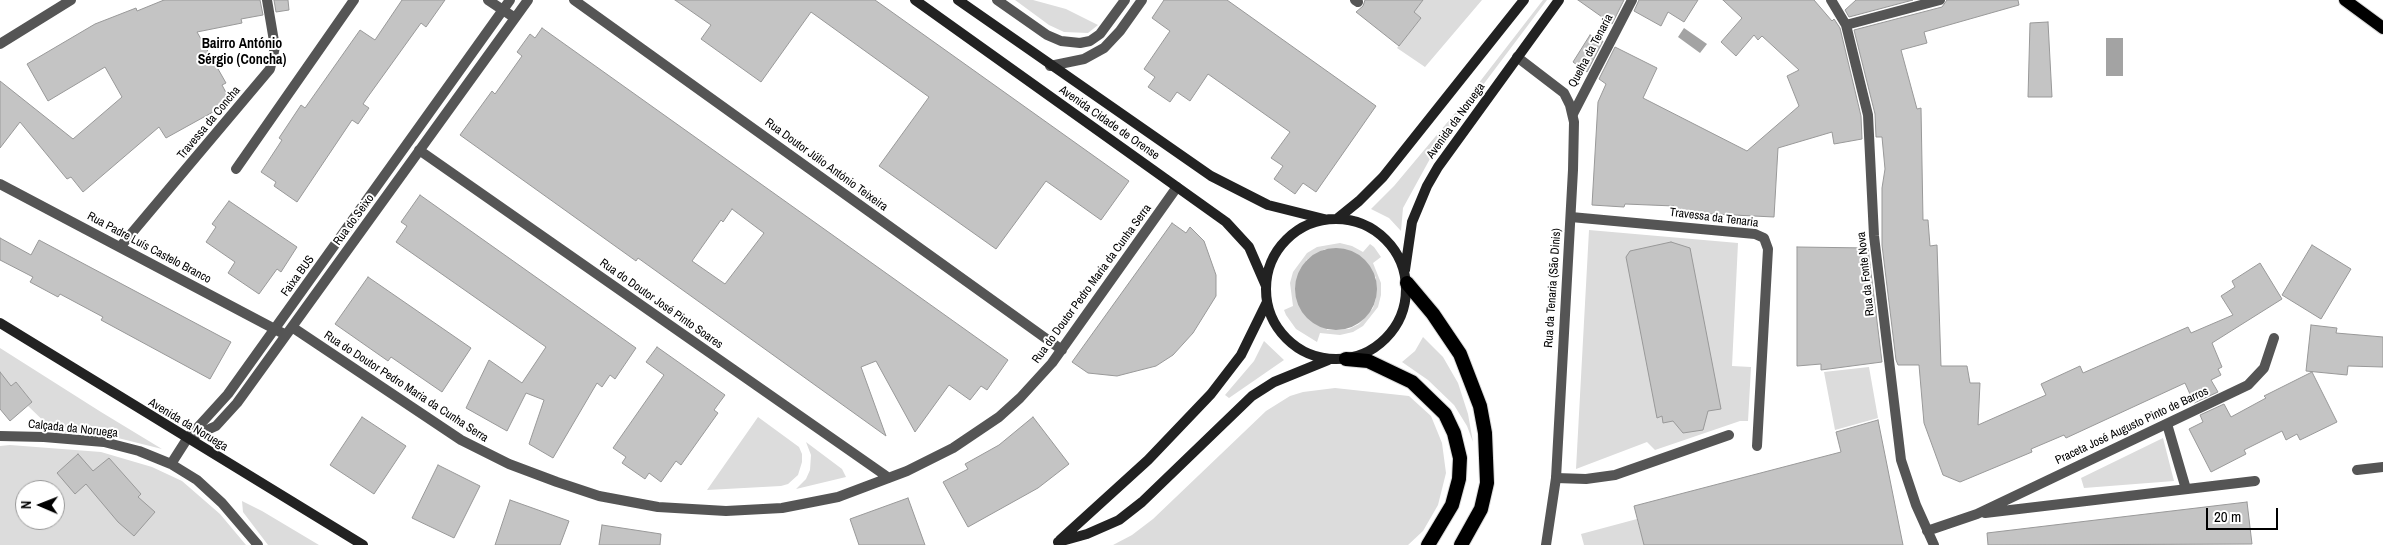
<!DOCTYPE html>
<meta charset="utf-8">
<style>
body{margin:0}
#map{position:relative;width:2383px;height:545px;overflow:hidden;background:#fff;font-family:"Archivo Narrow",sans-serif}
canvas{display:block}
.north{position:absolute;left:15px;top:480px;width:50px;height:50px;box-sizing:border-box;background:#fff;border:1px solid #999;border-radius:50%;rotate:271deg;font-size:14px;font-weight:700;line-height:20px;text-align:center;color:#000}
.north::after{content:'';display:block;margin:auto;width:18px;height:22px;background:#000;clip-path:polygon(50% 0,100% 100%,50% 72%,0 100%)}
.scale{position:absolute;left:2206px;top:508px;width:72px;height:22px;box-sizing:border-box;border:2px solid #000;border-top:0;padding-left:6px;font-size:15px;line-height:18px;white-space:nowrap;color:#000;-webkit-text-stroke:4px #fff;paint-order:stroke}
</style>
<div id="map">
<canvas width="2383" height="545"></canvas>
<div class="north">N</div>
<div class="scale">20 m</div>
</div>
<script>
const c = document.querySelector('canvas').getContext('2d');
c.lineJoin = 'round';
function fill(path, color) { c.fillStyle = color; c.fill(path, 'evenodd'); }
const toPath = rows => new Path2D(rows.map(r => 'M' + r).join(''));
function strokePath(path, color, width, dash) { c.strokeStyle = color; c.lineWidth = width; c.lineCap = dash ? 'butt' : 'round'; c.setLineDash(dash || []); c.stroke(path); }
function write(font, color, halo, rows, align = 'center') {
  c.font = font + ' "Archivo Narrow",sans-serif'; c.lineWidth = 4; c.setLineDash([]); c.textBaseline = 'middle'; c.strokeStyle = halo; c.fillStyle = color; for (const [text, x, y, turn = 0] of rows) {
    c.save(); c.translate(x, y); c.rotate((+turn || 0) * Math.PI / 180); c.textAlign = isNaN(turn) ? turn : align; if (halo) c.strokeText(text, 0, 0); c.fillText(text, 0, 0); c.restore();
  }
}
fill(toPath([
 [1015,0,1033,0,1066,9,1098,25,1088,33,1064,32,1049,25],
 [1423,0,1482,0,1425,67,1397,48,1421,18,1414,12],
 [1543,0,1547,0,1437,146,1403,208,1401,231,1389,218,1371,209,1394,186,1461,106],
 [1589,230,1738,243,1732,366,1751,367,1748,421,1740,421,1655,450,1647,442,1576,469],
 [1340,243,1352,246,1363,252,1370,244,1374,247,1381,257,1373,263,1381,283,1381,295,1378,307,1363,326,1353,332,1340,335,1320,333,1317,342,1296,329,1286,315,1284,310,1293,306,1290,283,1293,272,1307,253,1317,247],
 [1325,249,1376,277,1376,298,1373,308,1359,324,1349,329,1327,330,1306,260],
 [1423,337,1443,357,1458,383,1468,414,1473,442,1467,426,1454,405,1428,380,1402,362,1415,351],
 [1264,341,1284,360,1229,398,1225,395,1254,361],
 [0,348,101,412,162,449,102,434,56,433,28,406,32,402,16,382,11,386,0,372],
 [1869,367,1878,418,1835,430,1824,372],
 [1335,388,1409,396,1431,416,1442,443,1446,473,1438,505,1423,531,1408,545,1113,545,1132,535,1153,519,1266,411,1290,396,1303,392],
 [758,417,799,447,802,454,802,462,798,475,788,484,781,486,707,490],
 [2163,438,2174,481,2084,488,2081,478],
 [806,442,842,469,846,477,796,489,806,479,810,470,811,455],
 [10,445,101,452,152,467,182,481,220,514,246,545,0,545,0,446],
 [25,490,55,490,55,520,25,520],
 [242,501,262,511,319,545,268,545,243,512],
 [1637,519,1644,545,1584,545,1581,534]
]), '#dcdcdc');
fill(toPath([
 [1684,28,1707,44,1700,53,1678,37],
 [2106,38,2123,38,2123,76,2106,76],
 '1295 289a41 41 0 1 1 82 0a41 41 0 1 1-82 0Z'
]), '#a3a3a3');
const building = toPath([
 [164,0,260,0,263,15,241,19,242,23,197,32,226,83,222,85,231,102,166,138,159,127,83,192,71,177,67,179,20,122,0,148,0,81,73,139,122,97,105,67,48,101,27,64,95,24,136,8,137,11,164,0],
 [274,0,288,0,289,10,276,12,274,0],
 [402,0,445,0,426,27,421,23,367,98,363,104,369,108,358,124,352,120,297,202,274,186,276,182,261,172,282,140,279,138,301,105,305,108,360,30,375,40,402,0],
 [675,0,875,0,1129,181,1101,220,1046,181,996,249,879,166,929,97,811,12,761,82,701,39,711,25,675,0],
 [1164,0,1227,0,1376,106,1316,192,1303,183,1295,194,1274,179,1283,166,1271,158,1290,132,1208,74,1190,101,1177,92,1170,102,1148,87,1155,77,1144,69,1170,31,1152,18,1164,0],
 [1365,0,1423,0,1414,12,1421,18,1399,46,1356,12,1363,6,1365,0],
 [1578,0,1624,0,1612,24,1578,0],
 [1639,0,1698,0,1684,22,1668,12,1661,26,1634,11,1639,0],
 [1723,0,1814,0,1832,21,1834,19,1840,28,1861,116,1862,139,1834,144,1832,132,1778,148,1774,217,1673,212,1674,206,1625,204,1624,207,1592,205,1598,102,1606,84,1599,79,1615,47,1657,68,1643,98,1747,151,1799,106,1787,76,1799,70,1762,36,1758,40,1754,35,1736,56,1721,42,1742,18,1723,0],
 [1856,0,1913,0,1849,17,1845,10,1856,0],
 [1947,0,2018,0,2019,5,1924,32,1927,43,1901,50,1917,109,1921,108,1923,220,1928,220,1930,246,1937,245,1941,366,1967,366,1970,383,1980,383,1978,425,2046,395,2041,384,2080,366,2083,373,2188,327,2191,333,2233,315,2221,296,2235,287,2232,281,2260,263,2282,299,2212,343,2222,367,2218,369,2221,375,2211,380,2218,392,2194,403,2185,383,2066,438,2064,435,2031,449,2032,452,1960,482,1943,475,1924,423,1919,365,1898,365,1896,360,1882,245,1882,188,1885,169,1882,137,1876,137,1875,114,1854,30,1942,7,1947,0],
 [2048,22,2052,97,2028,97,2030,23,2048,22],
 [542,28,1008,360,987,390,981,386,970,400,949,385,915,432,876,361,861,367,886,436,638,258,636,261,460,135,492,91,495,94,522,56,517,52,530,34,535,38,542,28],
 [732,209,764,233,725,284,692,261,721,220,723,222,732,209],
 [1590,35,1603,41,1587,72,1573,62,1590,35],
 [420,195,636,348,615,379,610,375,602,387,597,383,553,458,529,444,544,400,526,393,507,431,466,408,489,360,522,383,546,347,396,242,407,226,401,222,420,195],
 [229,201,297,247,281,272,277,269,259,294,228,273,235,262,206,242,216,227,212,224,229,201],
 [1172,223,1186,233,1190,227,1204,241,1216,275,1216,296,1193,333,1173,355,1156,366,1117,376,1088,373,1072,362,1172,223],
 [0,238,31,255,39,240,231,342,210,379,101,320,103,317,60,294,58,297,30,282,33,277,0,260,0,238],
 [1671,242,1690,248,1721,409,1708,411,1703,430,1683,433,1673,421,1663,423,1662,416,1657,418,1626,257,1630,251,1671,242],
 [2312,245,2351,269,2321,319,2282,295,2312,245],
 [1797,247,1868,248,1882,362,1821,370,1821,364,1797,366,1797,247],
 [368,277,471,348,442,392,391,357,388,361,335,324,368,277],
 [2311,325,2337,328,2336,333,2383,337,2383,367,2348,366,2347,375,2306,371,2311,325],
 [657,347,725,395,714,410,718,413,681,465,676,461,661,482,649,473,645,479,622,463,626,457,613,448,664,375,646,362,657,347],
 [0,372,11,386,16,382,32,402,10,421,0,409,0,372],
 [2312,372,2337,422,2300,440,2297,434,2286,440,2282,431,2244,450,2246,454,2211,472,2189,429,2203,422,2200,415,2224,404,2231,417,2266,398,2264,396,2312,372],
 [362,417,406,446,374,494,330,465,362,417],
 [1033,417,1069,464,1038,488,968,527,943,482,968,469,965,464,999,445,1033,417],
 [1878,420,1903,545,1644,545,1634,506,1841,452,1836,432,1878,420],
 [78,454,93,471,109,458,141,494,138,497,155,512,134,536,118,522,86,484,75,494,57,473,78,454],
 [438,465,480,486,454,538,412,518,438,465],
 [908,498,925,545,859,545,850,519,908,498],
 [510,500,569,521,560,545,495,545,510,500],
 [2247,502,2252,544,1988,545,1987,533,2247,502],
 [602,525,661,534,660,545,599,545,602,525]
]);
fill(building, '#c4c4c4');
strokePath(building, '#999', 1);
const primary = toPath([
 [2345,0,2383,28]
]);
const trunk = toPath([
 [1407,283,1433,314,1460,354,1480,406,1485,433,1487,483,1481,509,1461,545],
 [1346,359,1368,361,1412,382,1445,414,1454,433,1460,458,1459,479,1452,505,1428,545]
]);
strokePath(primary, '#dbdbdb', 14);
strokePath(trunk, '#dbdbdb', 16);
strokePath(toPath([
 [997,0,1047,35,1061,41,1080,43,1090,41,1100,34,1125,0],
 [1355,0,1358,2],
 [188,438,228,394,510,0],
 [2357,470,2383,467],
 [1556,478,1586,479,1615,475,1729,435]
]), '#555', 10);
strokePath(toPath([
 [2167,424,2186,489]
]), '#555', 10);
strokePath(toPath([
 [488,0,515,18],
 [574,0,1062,350],
 [1831,0,1846,25,1868,115,1874,236,1901,460,1916,505,1934,545],
 [1846,25,1940,0],
 [0,44,71,0],
 [1050,66,1084,59,1104,48,1120,31,1142,0],
 [1573,114,1632,0],
 [419,150,889,478],
 [236,169,354,0],
 [0,184,286,335],
 [1571,217,1755,234,1764,238,1768,249,1757,446],
 [120,247,270,69,275,47,267,0],
 [292,327,461,440,509,464,557,482,599,496,658,507,726,511,782,508,838,497,907,471,953,448,999,417,1020,398,1052,363,1177,187],
 [0,436,44,437,104,442,139,451,171,464,187,439,216,426,237,403,528,0],
 [171,464,197,480,222,503,258,545],
 [1985,513,2255,481],
 [1927,531,1977,514,2248,385,2264,368,2274,338]
]), '#555', 10);
strokePath(toPath([
 [1517,57,1564,93,1570,105,1574,122,1573,170,1556,478,1546,545]
]), '#555', 10);
strokePath(toPath([
 [915,0,1226,222,1249,247,1266,286],
 [958,0,1211,176,1268,205,1324,219],
 [1338,218,1359,201,1383,177,1524,0],
 '1266 289a70 70 0 1 1 140 0a70 70 0 1 1-140 0Z',
 [1405,270,1412,222,1427,186,1438,167,1559,0],
 [0,323,363,545],
 [1060,540,1148,460,1211,394,1241,355,1267,302],
 [1058,542,1087,534,1119,520,1142,502,1252,396,1274,382,1328,360]
]), '#222', 10);
strokePath(primary, '#000', 12);
strokePath(trunk, '#000', 14);
write('12px', '#000', '#fff', [
 ["Quelha da Tenaria",1591,51,-62],
 ["Avenida da Noruega",1456,121,-54],
 ["Travessa da Concha",209,123,-50],
 ["Avenida Cidade de Orense",1109,123,35],
 ["Rua Doutor Júlio António Teixeira",826,165,36],
 ["Travessa da Tenaria",1714,218,7],
 ["Rua do Seixo",354,220,-54],
 ["Rua Padre Luís Castelo Branco",149,248,28],
 ["Rua da Fonte Nova",1866,274,-96],
 ["Faixa BUS",298,276,-54],
 ["Rua do Doutor Pedro Maria da Cunha Serra",1092,284,-54],
 ["Rua da Tenaria (São Dinis)",1553,288,-86],
 ["Rua do Doutor José Pinto Soares",661,304,35],
 ["Rua do Doutor Pedro Maria da Cunha Serra",406,387,33],
 ["Avenida da Noruega",188,425,31],
 ["Praceta José Augusto Pinto de Barros",2132,426,-25],
 ["Calçada da Noruega",73,429,6]
]);
write('bold 14px', '#000', '#fff', [
 ["Bairro António",242,44],
 ["Sérgio (Concha)",242,60]
]);
</script>
